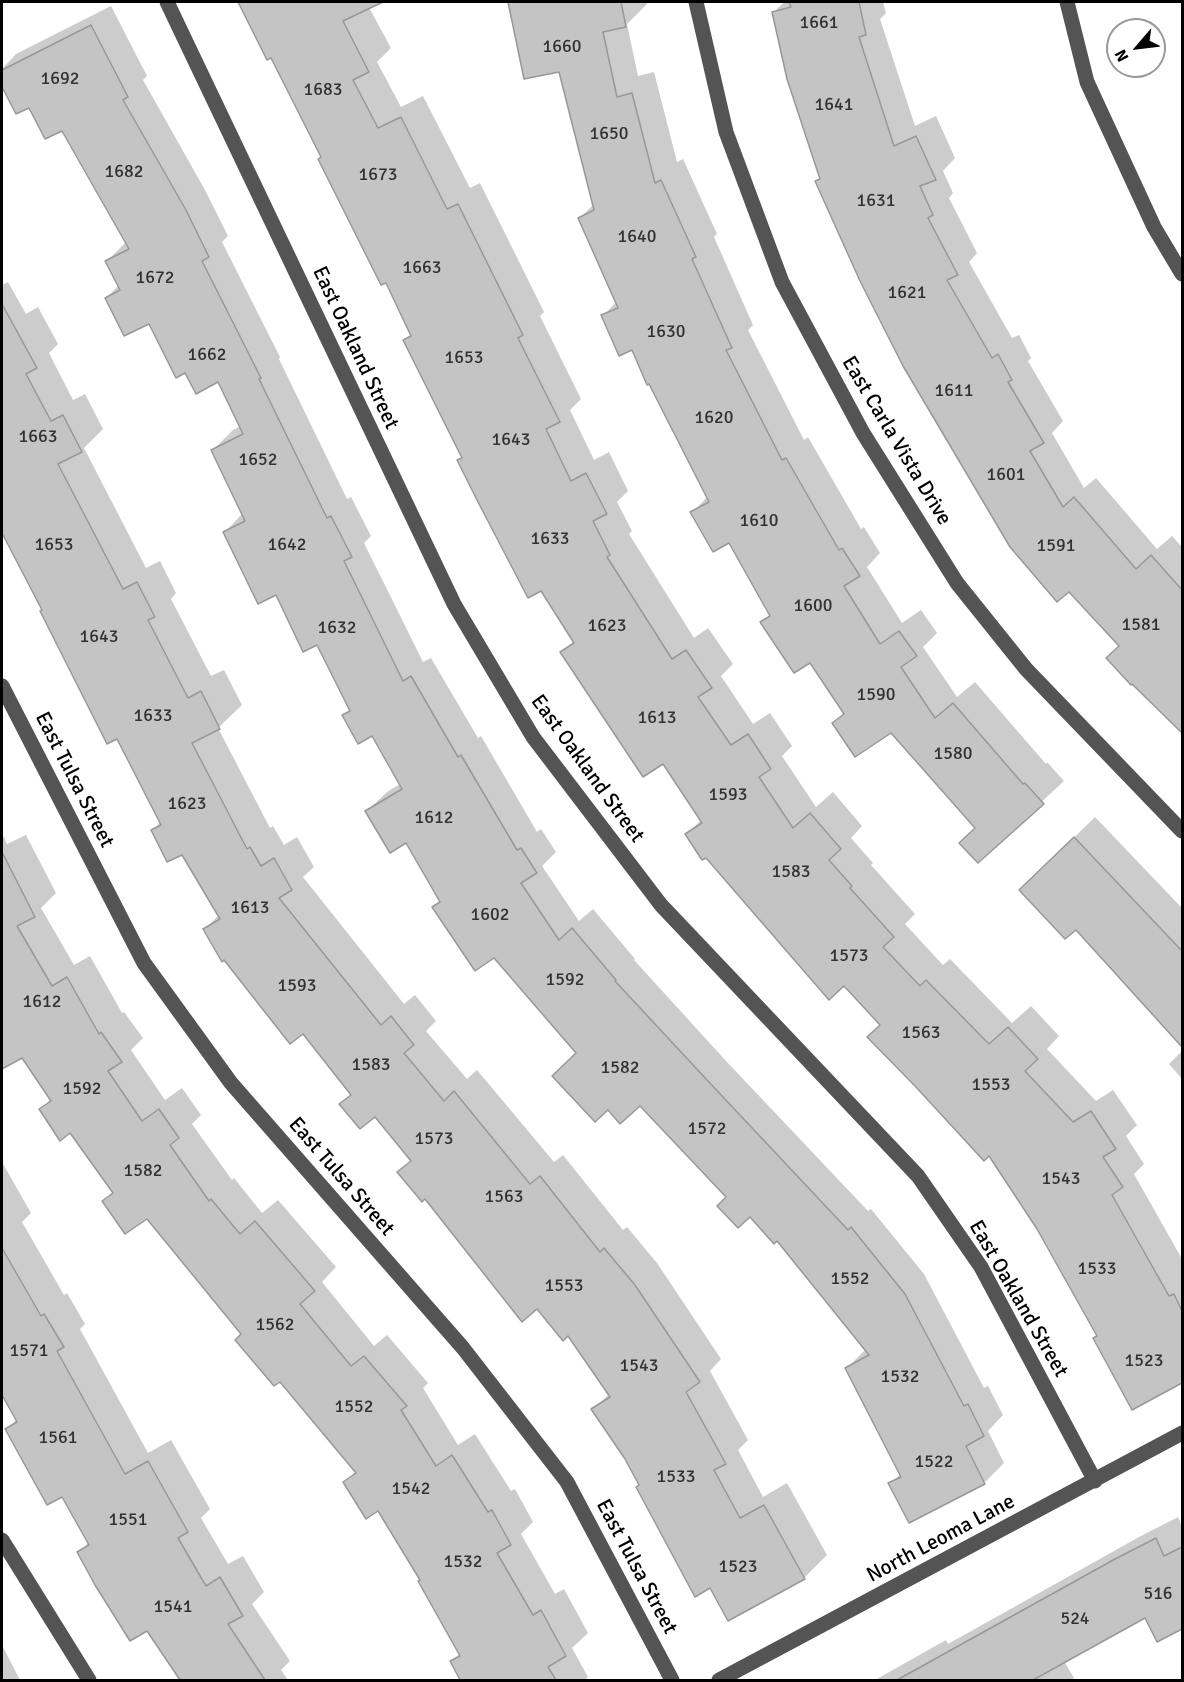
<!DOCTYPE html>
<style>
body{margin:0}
#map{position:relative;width:1184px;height:1682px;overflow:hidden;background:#fff;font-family:Signika,sans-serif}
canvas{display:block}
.frame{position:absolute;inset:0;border:3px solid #000;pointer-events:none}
.north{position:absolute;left:1106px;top:18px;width:60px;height:60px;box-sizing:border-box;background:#fff;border:2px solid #999;border-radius:50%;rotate:242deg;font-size:16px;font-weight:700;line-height:24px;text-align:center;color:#000}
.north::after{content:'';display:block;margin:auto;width:21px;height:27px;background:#000;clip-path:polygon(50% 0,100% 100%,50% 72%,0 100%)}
</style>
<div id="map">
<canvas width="1184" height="1682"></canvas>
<div class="frame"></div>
<div class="north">N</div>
</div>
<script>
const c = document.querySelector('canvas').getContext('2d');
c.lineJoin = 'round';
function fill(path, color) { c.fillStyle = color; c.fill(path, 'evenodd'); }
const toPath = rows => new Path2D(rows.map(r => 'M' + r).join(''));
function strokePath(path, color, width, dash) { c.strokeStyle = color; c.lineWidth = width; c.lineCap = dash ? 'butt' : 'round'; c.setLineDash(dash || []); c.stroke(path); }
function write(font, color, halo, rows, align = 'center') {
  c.font = font + ' Signika,sans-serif'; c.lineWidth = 5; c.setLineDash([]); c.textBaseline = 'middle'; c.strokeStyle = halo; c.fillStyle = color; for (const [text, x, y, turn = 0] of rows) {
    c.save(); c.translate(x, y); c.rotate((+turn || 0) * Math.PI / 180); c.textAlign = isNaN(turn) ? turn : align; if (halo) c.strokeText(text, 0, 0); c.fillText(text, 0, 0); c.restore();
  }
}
fill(toPath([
 [240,2,366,2,391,48,377,62,401,107,423,96,470,188,480,183,544,312,540,316,581,399,570,410,594,460,609,452,628,491,617,502,632,531,629,534,694,638,708,628,733,664,721,676,753,724,770,713,792,746,782,756,816,807,833,792,862,826,851,838,873,863,871,865,915,914,905,924,943,965,950,959,1012,1023,1031,1006,1059,1036,1047,1049,1096,1101,1113,1090,1137,1125,1126,1136,1144,1164,1134,1174,1182,1259,1182,1381,1133,1408,1094,1338,1098,1334,1038,1228,989,1154,882,1025,844,984,687,834,702,819,663,761,562,652,574,641,459,461,463,456,405,340,412,333,271,56,268,58],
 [512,2,647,2,647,4,627,24,638,76,654,72,677,162,683,159,717,234,714,237,753,325,748,330,804,440,808,437,861,529,864,527,880,553,867,567,902,623,921,610,937,633,923,647,957,697,975,682,1046,764,1047,762,1064,781,978,861,977,828,891,731,834,723,845,712,810,661,762,622,771,614,729,541,692,513,708,496,633,348,603,316,617,301,580,218,594,204,560,70,510,3],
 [784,2,883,2,886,13,880,19,915,126,936,116,955,158,943,171,953,193,949,198,977,253,969,262,1012,338,1019,335,1031,358,1028,361,1063,421,1052,433,1084,488,1096,478,1157,549,1172,536,1182,547,1182,731,1132,682,1121,645,1069,590,817,182,821,178,774,12],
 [111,6,147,76,143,80,205,190,228,236,222,242,280,357,279,359,347,499,351,497,371,536,364,543,423,662,431,658,478,738,481,736,537,832,541,829,556,852,542,866,579,921,593,909,635,959,634,960,727,1062,868,1211,871,1209,924,1274,984,1388,988,1386,1003,1415,988,1431,1004,1463,984,1483,909,1521,890,1484,901,1473,847,1368,866,1349,777,1238,727,1197,640,1104,578,1052,494,956,434,908,441,901,406,841,367,811,387,792,400,784,372,734,344,715,350,709,317,643,225,532,243,513,213,450,233,430,241,426,219,380,186,371,149,322,106,298,119,285,107,261,127,241,63,129,30,106,16,112,2,83,2,69,16,54],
 [8,282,26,314,38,307,58,344,49,353,73,400,85,394,103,429,84,448,146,568,160,561,176,593,171,599,211,676,224,670,242,705,218,728,270,828,273,826,284,845,297,837,314,867,303,877,404,1004,415,995,436,1021,426,1031,467,1079,477,1070,554,1162,563,1155,623,1230,627,1227,657,1263,721,1359,710,1371,748,1440,738,1450,763,1497,787,1483,827,1555,804,1578,710,1586,640,1484,626,1458,593,1410,609,1394,569,1334,538,1307,399,1172,412,1160,375,1115,341,1104,352,1093,303,1032,205,929,219,915,183,853,153,830,161,821,118,737,43,610,2,529,2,285],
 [1095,817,1182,908,1182,1045,1076,927,1042,869],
 [2,833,7,844,26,835,56,893,41,908,74,965,90,956,122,1013,124,1012,143,1038,131,1050,165,1100,182,1088,201,1115,192,1124,232,1180,234,1178,262,1213,278,1200,336,1267,322,1282,374,1346,387,1335,428,1383,423,1388,458,1445,475,1434,511,1491,515,1489,533,1522,521,1534,555,1594,564,1589,588,1633,572,1648,588,1677,585,1680,462,1680,451,1662,460,1653,422,1579,379,1509,345,1482,356,1471,147,1217,104,1201,113,1192,71,1131,41,1110,51,1099,23,1056,10,1063,2,1049],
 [1182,1051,1182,1079,1169,1064],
 [2,1162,31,1213,22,1222,64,1295,67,1293,85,1324,80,1329,148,1453,171,1440,210,1509,201,1518,228,1564,243,1556,264,1592,252,1604,290,1661,281,1670,288,1680,179,1680,148,1628,79,1552,89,1542,62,1495,7,1429,17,1419,2,1392],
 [1178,1517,1182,1527,1182,1627,1158,1640,1146,1616,1064,1661,1074,1678,1071,1680,875,1680,946,1640,948,1644,1139,1537],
 [2,1645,20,1680,2,1680]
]), '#0003');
const building = toPath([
 [238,2,383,2,343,21,369,72,353,80,378,128,401,117,447,209,458,204,523,335,518,338,560,422,546,429,571,481,586,473,607,514,593,521,610,555,607,557,672,659,686,650,712,688,698,697,731,745,748,734,771,769,759,777,793,828,810,813,841,849,829,860,852,886,850,888,894,937,883,947,920,986,926,980,989,1044,1008,1027,1038,1059,1025,1071,1073,1122,1091,1111,1116,1149,1103,1157,1123,1187,1112,1195,1169,1296,1174,1294,1182,1311,1182,1383,1132,1410,1093,1338,1097,1336,1037,1229,989,1156,984,1161,915,1086,867,1037,880,1025,844,986,829,1000,706,858,702,860,685,834,702,823,663,764,643,777,560,652,574,643,541,591,528,598,478,502,457,460,462,458,403,340,411,336,386,283,381,285,318,159,321,157,271,58,267,60,238,2],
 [508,2,621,2,626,27,603,32,617,97,632,93,655,183,661,180,696,257,692,259,732,348,726,350,782,460,786,458,839,550,842,548,860,576,844,586,880,644,899,631,917,656,901,667,935,718,953,703,1023,784,1025,783,1044,804,978,863,959,843,975,828,891,733,855,757,832,723,844,714,810,663,794,673,760,622,770,616,729,543,713,552,690,512,709,502,649,384,647,385,632,350,619,356,601,315,618,308,578,218,594,210,559,72,524,79,508,2],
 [789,2,859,2,866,35,859,37,894,146,916,136,936,180,920,186,933,215,928,218,958,275,947,280,992,358,998,354,1012,380,1008,382,1044,443,1030,451,1063,507,1074,497,1136,569,1151,555,1182,590,1182,733,1132,684,1131,685,1106,658,1119,646,1069,592,1057,602,1010,547,903,366,860,281,815,181,820,179,787,79,772,12,791,7,789,2],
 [91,25,128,97,123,100,186,210,209,257,202,261,261,378,259,379,327,518,331,516,352,557,344,561,403,681,411,676,458,757,461,755,517,850,521,848,537,873,521,883,559,940,572,928,616,980,615,981,708,1081,848,1230,851,1227,905,1294,964,1406,968,1404,984,1436,966,1446,985,1484,909,1523,888,1483,901,1477,845,1368,869,1355,777,1241,774,1244,750,1217,738,1228,717,1206,726,1197,640,1106,620,1124,608,1110,595,1122,552,1076,576,1053,494,958,475,971,432,907,440,902,406,843,390,853,365,811,402,789,372,736,358,744,342,715,350,711,317,645,303,652,276,595,258,604,223,532,245,521,211,450,243,434,218,382,196,394,185,373,176,378,149,324,124,336,105,298,120,290,105,261,129,249,62,131,45,139,29,108,16,114,2,87,2,70,91,25],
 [2,304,37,368,26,374,51,421,63,415,82,452,58,464,123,589,137,582,155,617,148,620,188,698,201,691,220,729,192,743,247,849,250,847,261,866,274,858,292,890,279,898,381,1025,391,1016,414,1045,404,1053,444,1101,454,1091,530,1184,540,1176,600,1252,604,1248,635,1285,700,1382,686,1392,726,1464,714,1470,740,1518,764,1505,805,1579,728,1621,710,1588,695,1597,636,1487,639,1485,625,1459,591,1409,610,1397,568,1336,563,1341,537,1309,522,1322,425,1199,422,1202,397,1172,411,1161,375,1117,360,1129,339,1104,351,1095,303,1034,290,1044,224,960,222,962,203,929,220,919,182,855,167,862,151,830,161,825,117,739,107,744,40,611,42,610,2,533,2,304],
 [1074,837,1182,951,1182,1047,1076,930,1065,939,1019,890,1074,837],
 [2,852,35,917,17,926,52,986,67,977,99,1034,101,1032,122,1062,108,1071,142,1121,159,1109,179,1138,170,1145,209,1201,211,1199,240,1234,255,1221,315,1291,300,1304,351,1366,364,1356,407,1406,401,1410,436,1466,452,1455,488,1512,492,1510,511,1545,497,1553,533,1615,541,1610,566,1656,548,1667,556,1680,460,1680,450,1661,460,1656,418,1581,420,1580,378,1511,366,1519,343,1482,356,1473,280,1382,274,1386,235,1340,241,1334,147,1219,125,1234,102,1201,113,1193,70,1133,60,1141,39,1109,51,1101,22,1058,2,1069,2,852],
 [2,1248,41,1316,44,1314,64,1347,57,1351,125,1474,148,1461,188,1532,178,1538,206,1586,220,1577,243,1616,228,1624,265,1680,180,1680,147,1631,130,1641,95,1585,77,1552,89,1545,62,1497,47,1505,5,1429,17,1422,2,1395,2,1248],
 [1156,1538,1164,1556,1182,1547,1182,1629,1157,1642,1145,1618,1033,1680,897,1680,1115,1559,1156,1538]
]);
fill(building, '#c4c4c4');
strokePath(building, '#989898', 1.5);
strokePath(toPath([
 [167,2,454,604,533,737,661,905,918,1176,981,1267,1095,1481],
 [696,2,726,132,782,282,863,433,957,583,1026,669,1182,831],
 [1067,2,1087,82,1154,227,1182,274],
 [2,686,144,963,231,1083,463,1348,567,1482,672,1680],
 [2,1540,89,1680],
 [719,1680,1182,1433]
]), '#545454', 15);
write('18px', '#313131', null, [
 ["1661",819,23],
 ["1660",562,47],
 ["1692",60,79],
 ["1683",323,90],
 ["1641",834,105],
 ["1650",609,134],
 ["1682",124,172],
 ["1673",378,175],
 ["1631",876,201],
 ["1640",637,237],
 ["1663",422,268],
 ["1672",155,278],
 ["1621",907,293],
 ["1630",666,332],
 ["1662",207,355],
 ["1653",464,358],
 ["1611",954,391],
 ["1620",714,418],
 ["1663",38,437],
 ["1643",511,440],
 ["1652",258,460],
 ["1601",1006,475],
 ["1610",759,521],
 ["1633",550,539],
 ["1653",54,545],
 ["1642",287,545],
 ["1591",1056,546],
 ["1600",813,606],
 ["1581",1141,625],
 ["1623",607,626],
 ["1632",337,628],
 ["1643",99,637],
 ["1590",876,695],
 ["1633",153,716],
 ["1613",657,718],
 ["1580",953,754],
 ["1593",728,795],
 ["1623",187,804],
 ["1612",434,818],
 ["1583",791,872],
 ["1613",250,908],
 ["1602",490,915],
 ["1573",849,956],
 ["1592",565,980],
 ["1593",297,986],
 ["1612",42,1002],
 ["1563",921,1033],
 ["1583",371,1065],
 ["1582",620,1068],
 ["1553",991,1085],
 ["1592",82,1089],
 ["1572",707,1129],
 ["1573",434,1139],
 ["1582",143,1171],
 ["1543",1061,1179],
 ["1563",504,1197],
 ["1533",1097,1269],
 ["1552",850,1279],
 ["1553",564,1286],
 ["1562",275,1325],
 ["1571",29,1351],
 ["1523",1144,1361],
 ["1543",639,1366],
 ["1532",900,1377],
 ["1552",354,1407],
 ["1561",58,1438],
 ["1522",934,1462],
 ["1533",676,1477],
 ["1542",411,1489],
 ["1551",128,1520],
 ["1532",463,1562],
 ["1523",738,1567],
 ["516",1158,1594],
 ["1541",173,1607],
 ["524",1075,1619]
]);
write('21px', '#000', '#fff', [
 ["East Oakland Street",355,348,65],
 ["East Carla Vista Drive",896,441,59],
 ["East Oakland Street",587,769,54],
 ["East Tulsa Street",74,780,63],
 ["East Tulsa Street",341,1177,49],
 ["East Oakland Street",1018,1299,60],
 ["North Leoma Lane",941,1539,-28],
 ["East Tulsa Street",636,1567,62]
]);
</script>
